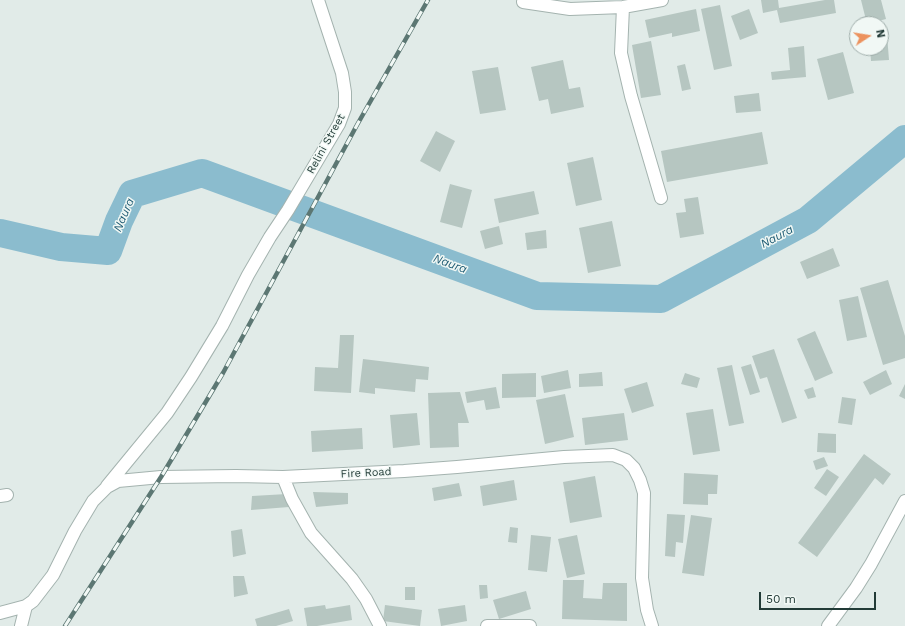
<!DOCTYPE html>
<style>
body{margin:0}
#map{position:relative;width:905px;height:626px;overflow:hidden;background:#e1ebe8;font-family:"Work Sans",sans-serif}
canvas{display:block}
.north{position:absolute;left:849px;top:16px;width:40px;height:40px;box-sizing:border-box;background:#f1f8f5;border:1px solid #9eaca9;border-radius:50%;rotate:78deg;font-size:11px;font-weight:700;line-height:16px;text-align:center;color:#223b37}
.north::after{content:'';display:block;margin:auto;width:14px;height:18px;background:#ec925e;clip-path:polygon(50% 0,100% 100%,50% 72%,0 100%)}
.scale{position:absolute;left:759px;top:592px;width:117px;height:18px;box-sizing:border-box;border:2px solid #223b37;border-top:0;padding-left:5px;font-size:12px;line-height:14px;white-space:nowrap;color:#223b37;-webkit-text-stroke:3px #f1f8f5;paint-order:stroke}
</style>
<div id="map">
<canvas width="905" height="626"></canvas>
<div class="north">N</div>
<div class="scale">50 m</div>
</div>
<script>
const c = document.querySelector('canvas').getContext('2d');
c.lineJoin = 'round';
const toPath = rows => new Path2D(rows.map(r => 'M' + r).join(''));
function strokePath(path, color, width, dash) { c.strokeStyle = color; c.lineWidth = width; c.lineCap = dash ? 'butt' : 'round'; c.setLineDash(dash || []); c.stroke(path); }
function fill(path, color) { c.fillStyle = color; c.fill(path, 'evenodd'); }
function write(font, color, halo, rows, align = 'center') {
  c.font = font + ' "Work Sans",sans-serif'; c.lineWidth = 3; c.setLineDash([]); c.textBaseline = 'middle'; c.strokeStyle = halo; c.fillStyle = color; for (const [text, x, y, turn = 0] of rows) {
    c.save(); c.translate(x, y); c.rotate((+turn || 0) * Math.PI / 180); c.textAlign = isNaN(turn) ? turn : align; if (halo) c.strokeText(text, 0, 0); c.fillText(text, 0, 0); c.restore();
  }
}
strokePath(toPath([
 [0,233,61,247,108,251,119,221,132,194,202,173,537,296,661,299,808,220,905,139]
]), '#8bbcce', 28);
fill(toPath([
 [761,0,778,0,779,8,825,0,834,0,836,13,780,23,777,10,763,13],
 [861,0,881,0,886,19,867,24],
 [720,5,732,66,714,70,701,9],
 [696,9,700,31,672,37,672,33,649,38,645,20],
 [749,9,758,33,740,40,731,16],
 [887,35,889,60,871,61,870,48,881,48,881,36],
 [651,41,661,95,641,98,632,45],
 [804,46,806,77,772,80,771,72,790,70,788,48],
 [843,52,854,93,828,100,817,59],
 [563,60,569,89,580,87,584,107,551,114,548,99,539,101,531,67],
 [685,64,691,89,682,91,677,66],
 [498,67,506,110,480,114,472,71],
 [759,93,761,111,736,113,734,96],
 [436,131,455,141,440,172,420,161],
 [762,132,768,164,667,182,661,151],
 [593,157,602,200,576,206,567,163],
 [450,184,472,190,462,228,440,222],
 [534,191,539,214,499,223,494,199],
 [698,197,704,234,680,238,676,213,686,212,684,199],
 [612,221,621,266,588,273,579,228],
 [499,226,503,244,485,249,480,231],
 [546,230,547,248,527,250,525,233],
 [833,248,840,266,807,279,800,262],
 [888,280,905,336,905,358,883,365,860,288],
 [858,296,867,337,847,341,839,300],
 [815,331,833,373,815,381,797,339],
 [340,335,354,335,351,393,314,391,315,367,338,368],
 [774,349,797,418,782,423,767,377,760,379,752,356],
 [363,359,429,367,428,380,416,379,415,392,375,388,375,394,359,392],
 [751,364,760,392,750,395,741,367],
 [732,365,744,423,729,426,717,368],
 [568,370,571,388,544,393,541,376],
 [886,370,892,384,870,395,863,382],
 [602,372,603,386,579,387,579,374],
 [536,373,536,397,502,398,502,374],
 [685,373,700,378,697,388,681,384],
 [647,382,654,406,632,413,624,389],
 [905,384,905,399,899,396],
 [496,387,500,408,486,410,484,400,467,403,465,392],
 [813,387,816,397,808,399,804,390],
 [460,392,469,423,458,423,459,447,430,448,428,393],
 [565,394,574,437,545,444,536,400],
 [842,397,856,399,852,425,838,423],
 [713,409,720,451,693,455,686,413],
 [417,413,420,445,393,448,390,415],
 [624,413,628,440,585,445,582,418],
 [362,428,363,449,312,452,311,431],
 [818,433,836,434,836,453,817,452],
 [864,454,891,474,883,485,875,478,817,557,798,543],
 [824,457,828,466,816,470,813,461],
 [827,469,839,477,826,496,814,488],
 [684,473,718,475,717,494,708,494,708,505,683,504],
 [595,476,602,517,570,523,563,482],
 [514,480,517,500,483,506,480,486],
 [459,483,462,496,434,501,432,488],
 [313,492,348,493,348,504,316,507],
 [287,494,289,507,251,510,252,496],
 [667,514,685,515,683,543,676,542,675,557,665,556],
 [691,515,712,518,704,576,682,573],
 [510,527,518,528,517,543,508,542],
 [242,529,246,554,233,557,231,531],
 [531,535,551,537,547,572,528,570],
 [577,535,585,574,567,578,558,539],
 [233,576,244,576,248,594,234,597],
 [563,580,584,580,583,598,602,599,603,583,627,583,627,621,562,619],
 [479,585,487,585,488,598,480,599],
 [405,587,415,587,415,600,405,600],
 [526,591,531,609,499,619,493,600],
 [325,605,326,609,350,605,352,620,317,626,307,626,304,608],
 [385,605,422,610,420,626,383,621],
 [465,605,467,621,441,626,438,609],
 [289,609,293,621,276,626,257,626,255,619]
]), '#b6c6c1');
const minor = toPath([
 [523,2,570,9,623,7,662,0],
 [623,7,621,53,631,96,661,198],
 [283,477,292,499,311,533,352,579,366,599,380,626],
 [107,486,167,413,191,377,222,326,248,275,270,237,288,210,339,124,345,108,345,92,342,73,318,0],
 [0,496,7,495],
 [0,613,26,606,33,601,53,575,75,531,93,501,107,487,118,481,161,477,236,476,283,477,404,471,457,467,564,457,613,455,626,460,634,468,640,480,644,493,642,578,647,610,652,626],
 [21,626,26,606],
 [487,626,530,626],
 [828,626,856,588,871,564,905,501]
]);
strokePath(minor, '#a4b3af', 14);
strokePath(minor, '#fff', 12);
const rail = toPath([
 [65,626,161,477,223,373,357,125,428,0]
]);
strokePath(rail, '#5c7773', 4.5);
strokePath(rail, '#f1f8f5', 3, [9]);
write('11px', '#223b37', '#f1f8f5', [
 ["Relini Street",326,144,-61],
 ["Fire Road",366,473,-3]
]);
write('italic 12px', '#1f5c74', '#f1f8f5', [
 ["Naura",124,215,-67],
 ["Naura",777,237,-28],
 ["Naura",450,264,20]
]);
</script>
